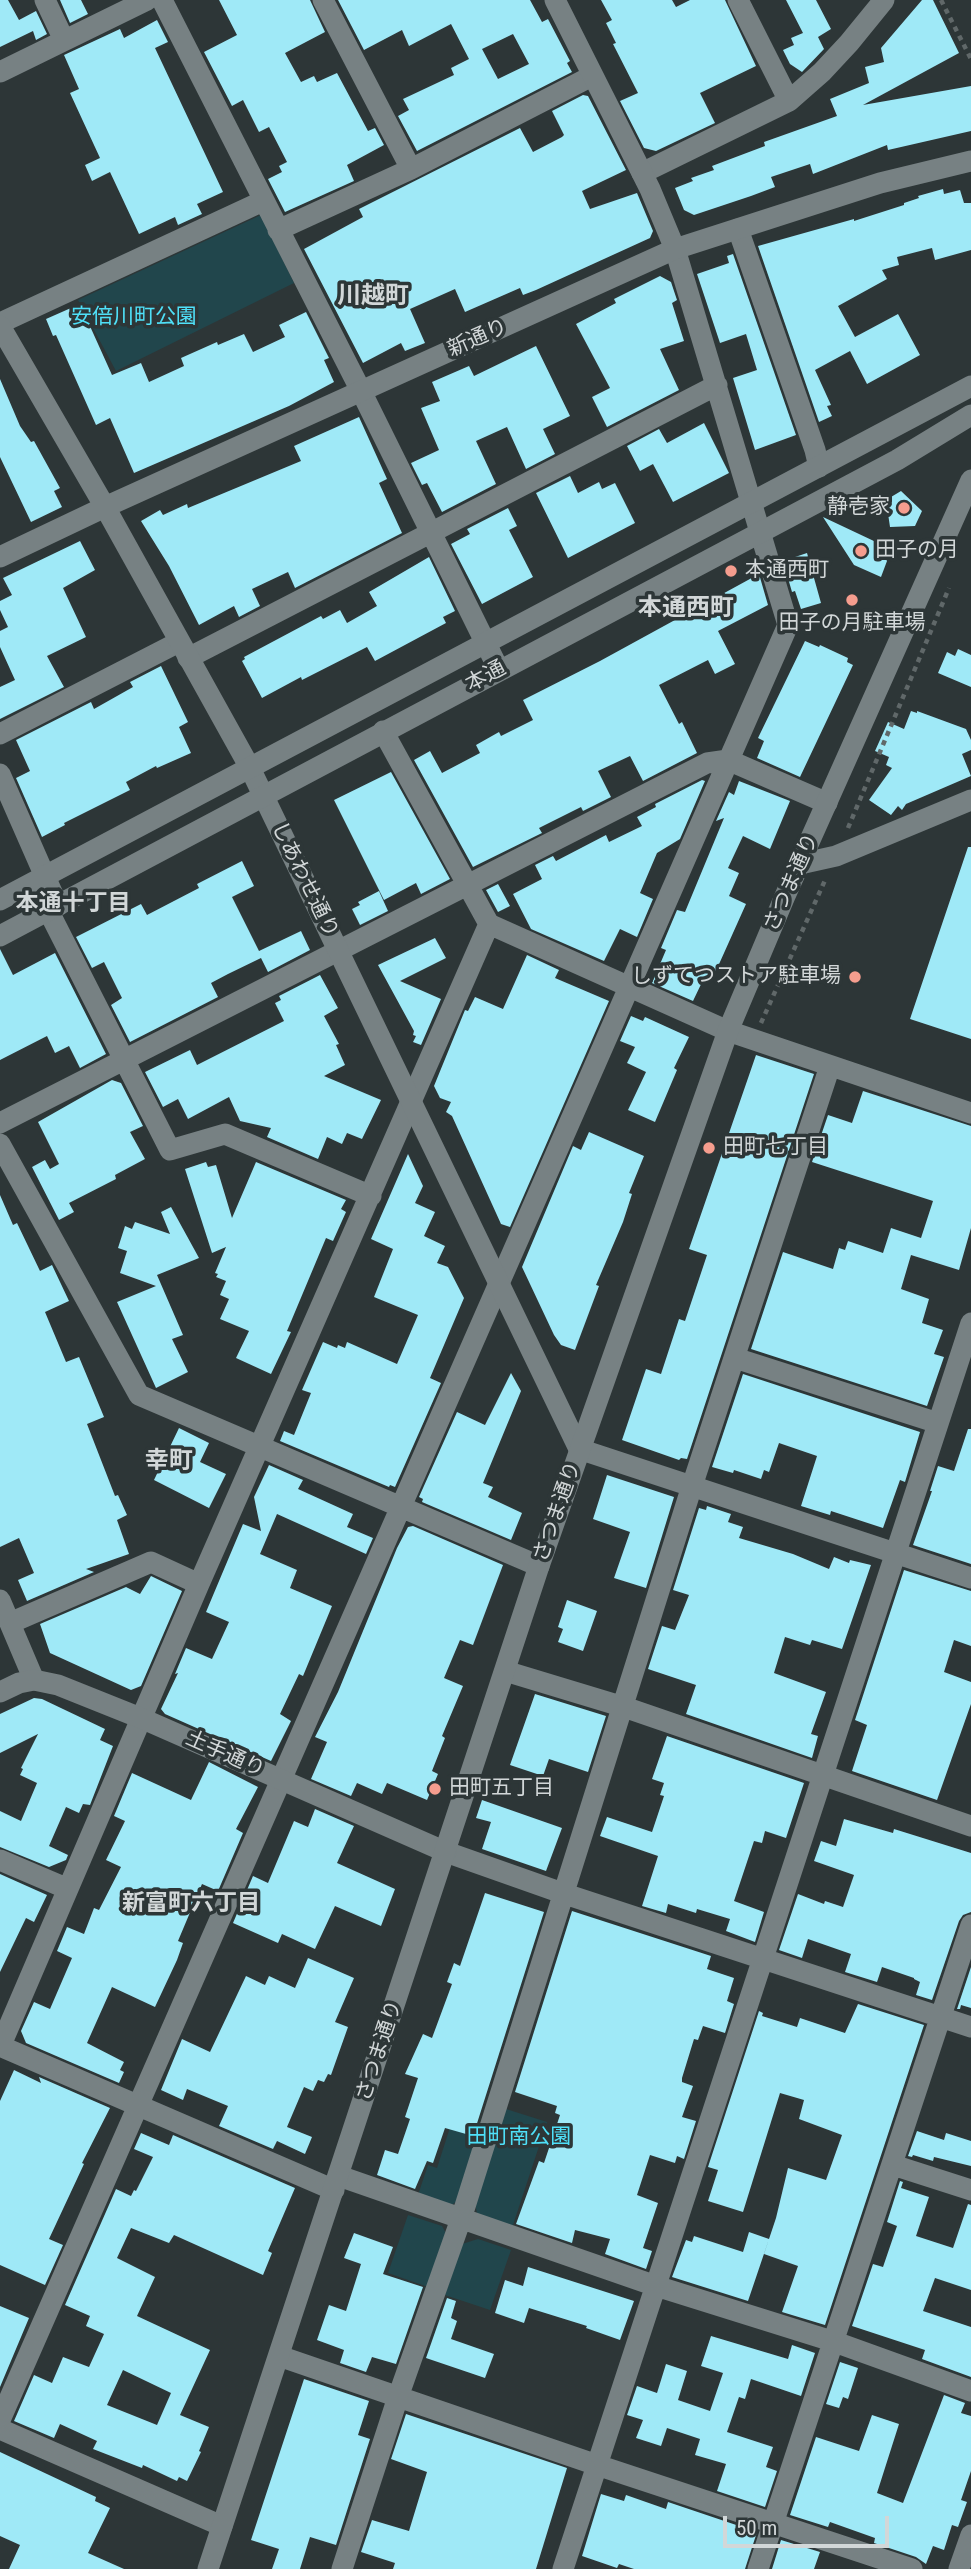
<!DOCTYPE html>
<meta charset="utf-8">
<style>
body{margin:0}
#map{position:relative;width:971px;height:2569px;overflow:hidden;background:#2d3637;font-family:"Roboto Condensed",sans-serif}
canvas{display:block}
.scale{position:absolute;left:723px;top:2516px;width:166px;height:32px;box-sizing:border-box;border:4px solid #d2d7d8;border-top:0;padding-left:9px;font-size:21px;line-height:24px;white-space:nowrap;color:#d2d7d8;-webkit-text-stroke:5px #2d3637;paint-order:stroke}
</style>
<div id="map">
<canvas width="971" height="2569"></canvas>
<div class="scale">50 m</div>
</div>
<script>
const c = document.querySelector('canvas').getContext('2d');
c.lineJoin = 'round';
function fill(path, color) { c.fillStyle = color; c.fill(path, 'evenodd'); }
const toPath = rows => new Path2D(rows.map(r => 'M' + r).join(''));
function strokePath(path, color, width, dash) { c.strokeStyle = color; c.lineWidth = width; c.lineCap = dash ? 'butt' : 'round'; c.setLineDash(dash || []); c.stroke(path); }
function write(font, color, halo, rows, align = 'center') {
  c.font = font + ' "Roboto Condensed","Noto Sans JP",sans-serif'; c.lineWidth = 7; c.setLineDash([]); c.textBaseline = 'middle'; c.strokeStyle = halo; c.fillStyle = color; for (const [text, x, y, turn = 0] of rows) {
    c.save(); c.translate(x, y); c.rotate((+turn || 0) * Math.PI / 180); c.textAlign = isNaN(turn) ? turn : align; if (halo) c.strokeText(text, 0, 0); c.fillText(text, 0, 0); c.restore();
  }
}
fill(toPath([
 [261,215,294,283,116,371,78,300],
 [506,2109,547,2122,512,2228,478,2217,475,2204],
 [453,2118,483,2127,459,2200,450,2206,418,2195,428,2165,437,2168],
 [408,2215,442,2226,448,2237,431,2288,388,2273],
 [478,2239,511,2250,490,2310,445,2295,462,2244]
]), '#21464c');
fill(toPath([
 [0,0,8,0,19,20,36,11,47,34,36,40,33,31,0,47],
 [60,0,81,0,88,14,70,23],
 [219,0,310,0,325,32,285,53,301,82,314,76,317,82,337,73,368,131,375,128,384,145,347,165,354,181,285,212,268,179,282,172,279,166,287,162,269,127,259,132,243,100,232,106,204,52,237,35],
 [338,0,530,0,542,22,548,19,570,61,567,63,572,72,417,151,398,116,409,110,403,99,454,75,451,68,469,59,451,24,409,46,402,30,364,50],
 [513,34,529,64,498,79,482,49],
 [601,0,672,0,676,7,690,0,725,0,756,66,700,93,715,123,656,151,644,148,620,101,638,93,613,44,616,43,606,23,612,20],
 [786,0,816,0,831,29,818,37,824,49,802,72,790,64,783,50,794,45,791,38,803,33],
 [922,0,933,0,959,53,863,105,971,86,971,131,888,150,887,145,813,174,810,164,771,177,775,187,751,196,694,215,684,210,675,188,693,181,691,178,714,170,712,166,765,146,764,142,837,116,830,99,869,83,865,67,884,62,881,48],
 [157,20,168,42,155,48,223,192,197,204,202,214,178,225,175,217,139,234,110,172,92,181,85,165,100,158,70,93,79,89,64,55,120,29,124,38],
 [583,95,588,96,626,170,582,191,590,209,637,193,653,231,650,238,536,290,523,295,520,288,465,312,455,289,410,309,425,343,405,351,401,343,363,363,304,249,363,217,359,209,520,128,533,152,562,137,564,135,552,111],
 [943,189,944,194,960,190,964,203,971,203,971,250,935,260,932,248,897,257,899,265,882,270,887,279,838,306,855,337,898,314,920,355,867,384,850,351,815,370,831,405,827,406,832,416,819,422,758,246,854,219,854,221,904,205,904,203,919,198,918,196],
 [733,254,796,435,755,450,733,378,757,370,746,334,720,343,697,274,729,263,727,256],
 [660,276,671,282,677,300,672,303,684,341,660,349,679,390,607,427,592,397,610,388,576,324,616,303,614,299],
 [80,304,112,375,141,363,149,382,184,366,181,358,217,342,218,345,244,334,253,352,285,337,279,325,306,312,329,358,324,360,334,382,289,406,134,473,110,418,96,425,56,335,53,336,46,319],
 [536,346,570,416,543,429,555,454,526,469,507,427,476,441,496,484,442,512,427,483,422,485,411,463,439,450,421,408,440,401,432,382,469,366,474,376],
 [0,379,20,426,31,442,34,441,60,488,54,491,62,507,31,522,0,457],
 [359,417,387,479,379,483,402,533,295,588,288,572,252,589,260,606,239,617,234,606,199,625,169,566,141,521,160,510,163,515,187,504,188,508,301,461,294,446],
 [704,423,729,473,673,502,653,464,640,471,627,446,659,429,667,443],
 [570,476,578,493,599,482,602,489,615,483,635,523,568,558,536,493],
 [901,491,922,511,915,526,890,527,886,500],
 [508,508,517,526,509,530,533,577,482,604,451,544,470,534,467,529],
 [823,517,876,542,887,561,881,577,854,565],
 [80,541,95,570,63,588,86,637,47,656,64,687,0,719,0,687,15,680,0,647,0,631,8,627,0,610,0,601,12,595,3,578],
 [807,553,821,603,801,609,795,591,792,592,783,561],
 [429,557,455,611,443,617,446,623,375,661,367,647,302,680,301,677,262,698,242,661,245,659,244,657,321,616,323,619,340,610,347,623,377,606,369,592],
 [759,574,768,605,718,631,735,664,715,674,708,660,659,685,679,724,682,722,697,753,643,781,630,756,598,771,611,797,583,811,581,807,539,828,542,833,473,867,414,760,430,751,442,773,480,753,476,745,499,732,501,736,533,720,523,700,600,661],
 [805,641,819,647,820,645,848,658,847,662,853,665,800,777,757,758,764,741,758,738],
 [958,649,971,655,971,687,938,673,947,652,955,656],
 [161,666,188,722,179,727,191,753,157,768,156,766,126,782,130,790,64,823,65,825,42,837,16,778,30,771,16,740,91,702,94,709,133,687,130,682],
 [911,711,917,713,917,711,966,729,971,740,971,750,962,754,971,776,906,804,902,810,898,806,891,815,869,800,892,768,886,765,889,757,875,751,888,722,904,729],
 [391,772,450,879,421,894,416,883,384,900,334,800],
 [702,780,705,781,680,839,657,853,640,893,653,899,637,937,620,929,604,961,531,929,513,894,542,879,535,865,553,856,556,861,606,835,609,842,642,826,637,817,656,807,655,804],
 [739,781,790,801,770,849,743,836,728,868,739,873,729,896,746,904,711,982,704,978,693,1001,652,983,666,950,661,948,677,910,685,912,724,818,716,821,729,792,734,795],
 [968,847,971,847,971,1039,910,1019],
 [242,861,254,886,232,897,259,951,301,931,310,950,268,972,261,958,228,974,211,983,218,997,130,1042,111,1005,122,998,104,962,92,968,76,937,141,904,147,915,199,888,197,884],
 [498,884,510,906,498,912,486,890],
 [379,891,388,911,360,925,352,909,360,905,358,902],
 [435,938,446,958,400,981,441,999,421,1045,413,1042,416,1036,413,1035,414,1031,378,965],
 [0,949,13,975,55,953,106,1054,80,1068,69,1046,55,1053,47,1036,0,1060],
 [527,955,559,970,555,978,609,1001,510,1227,501,1224,452,1116,446,1112,451,1102,440,1098,434,1086,465,1010,468,1011,475,997,503,1009],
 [320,975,338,1008,324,1016,339,1044,336,1045,345,1065,324,1076,381,1100,362,1139,347,1133,342,1144,327,1137,318,1159,267,1137,271,1128,240,1121,229,1097,188,1119,178,1099,163,1107,145,1072,190,1050,197,1065,284,1021,275,1003,281,1000,279,996],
 [631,1016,643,1021,645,1017,689,1037,674,1068,677,1070,655,1122,628,1110,646,1072,627,1063,635,1047,620,1041],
 [756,1055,814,1074,687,1459,681,1458,679,1460,622,1440,646,1369,661,1374,679,1319,685,1321,707,1255,689,1249],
 [112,1080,121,1083,143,1126,130,1132,145,1159,115,1175,116,1179,69,1203,74,1212,59,1220,32,1167,45,1160,50,1169,59,1164,38,1122],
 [863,1091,971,1126,971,1228,959,1270,911,1255,901,1289,929,1299,922,1323,943,1330,934,1354,944,1357,927,1406,751,1349,783,1252,833,1269,839,1248,845,1250,848,1241,883,1253,891,1228,921,1238,933,1201,812,1162,828,1115,852,1123],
 [589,1132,644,1156,629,1193,632,1194,623,1222,596,1285,599,1286,575,1350,561,1345,554,1335,522,1267,573,1146,581,1150],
 [408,1154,423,1186,415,1203,435,1212,424,1236,445,1246,437,1263,448,1267,464,1298,430,1378,441,1383,395,1487,390,1485,389,1487,280,1441,284,1431,294,1435,311,1393,302,1390,323,1342,337,1348,338,1345,345,1348,347,1342,397,1364,418,1315,374,1297,393,1249,371,1239],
 [206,1162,208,1167,216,1165,232,1218,256,1162,346,1200,341,1209,346,1212,333,1241,326,1238,287,1331,291,1332,271,1374,236,1358,249,1331,220,1319,229,1299,220,1295,226,1281,216,1277,218,1274,215,1273,226,1247,212,1253,185,1169],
 [0,1195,13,1225,17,1223,40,1271,52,1265,69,1301,45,1312,66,1362,79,1357,104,1417,87,1424,115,1496,118,1495,127,1515,117,1520,129,1554,86,1569,94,1572,27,1601,18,1580,34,1573,19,1538,0,1547],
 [171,1207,199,1258,157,1275,183,1335,172,1339,188,1372,156,1388,117,1302,156,1286,120,1273,127,1251,118,1248,125,1226,132,1229,135,1222,170,1234,161,1212],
 [511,1373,521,1391,483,1483,493,1487,488,1497,522,1513,511,1540,422,1502,423,1499,419,1497,457,1412,485,1425],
 [743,1374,920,1432,905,1482,900,1480,883,1528,831,1511,830,1515,801,1506,817,1456,779,1443,769,1472,764,1470,761,1479,734,1470,733,1473,712,1467],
 [179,1428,209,1443,200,1462,226,1474,209,1508,154,1480],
 [968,1429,971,1429,971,1564,913,1545,932,1491,930,1491,938,1466,954,1471],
 [269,1465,303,1480,298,1489,353,1514,347,1527,373,1538,366,1554,277,1514,260,1554,297,1570,290,1588,332,1606,303,1676,299,1674,280,1714,291,1721,271,1761,165,1714,161,1709,178,1673,175,1674,186,1648,212,1659,229,1622,206,1612,243,1524,261,1531,254,1497],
 [607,1475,674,1497,646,1588,614,1578,630,1532,593,1519],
 [707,1506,731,1514,728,1522,743,1527,739,1538,793,1554,829,1569,834,1557,849,1563,850,1560,871,1565,842,1649,812,1640,810,1645,785,1637,774,1673,826,1692,811,1734,818,1736,812,1758,686,1714,696,1685,648,1669,662,1626,675,1630,689,1595,673,1590,699,1508,706,1510],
 [413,1526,503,1565,473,1645,460,1640,444,1678,463,1686,442,1736,445,1738,432,1771,438,1774,427,1800,387,1783,382,1794,357,1783,351,1796,311,1779,327,1742,315,1737,338,1692,397,1548,408,1527],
 [904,1570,971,1591,971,1646,954,1640,944,1672,971,1682,971,1704,937,1800,852,1771,867,1725,855,1720],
 [151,1576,182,1591,141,1686,131,1690,50,1653,40,1624,126,1587,140,1594],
 [567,1600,597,1611,583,1651,558,1642,563,1629,558,1627],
 [535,1694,606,1716,588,1772,549,1759,543,1776,510,1765],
 [34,1698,42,1699,105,1729,100,1740,113,1746,90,1805,83,1804,79,1813,66,1807,49,1846,68,1855,66,1860,49,1867,0,1847,0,1811,21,1821,37,1783,20,1775,23,1769,21,1768,38,1734,0,1753,0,1714],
 [667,1736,804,1783,786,1838,765,1831,762,1843,754,1841,734,1901,764,1912,755,1942,726,1931,730,1919,697,1909,696,1913,668,1904,666,1913,642,1906,658,1856,600,1836,607,1817,652,1832,664,1796,660,1795,664,1783,652,1779],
 [209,1762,258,1787,236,1829,243,1833,218,1891,202,1884,178,1941,183,1943,177,1960,155,2007,112,1987,87,2043,124,2062,120,2070,124,2072,119,2083,26,2043,21,2031,34,2002,50,2009,72,1958,57,1951,67,1927,84,1934,94,1908,99,1910,121,1867,106,1860,125,1821,114,1816,132,1773,191,1800],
 [482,1800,562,1828,546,1871,482,1849,491,1822,476,1818],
 [315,1809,354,1826,337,1863,395,1889,381,1926,335,1906,315,1949,282,1934,278,1943,233,1923,253,1876,268,1883,294,1821,308,1827],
 [844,1819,893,1833,894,1829,971,1853,971,1912,963,1915,959,1921,932,2000,916,1995,920,1982,914,1979,914,1978,882,1967,877,1982,845,1972,851,1954,808,1939,802,1958,779,1950,798,1894,824,1904,825,1901,843,1907,854,1875,814,1861,821,1841,836,1846],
 [0,1874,47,1895,34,1922,26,1918,0,1972],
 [485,1893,544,1912,473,2136,445,2128,433,2163,427,2161,415,2189,377,2175,385,2150,398,2154,410,2119,405,2117,418,2078,405,2074,423,2034,432,2038,452,1984,447,1982,454,1963,460,1966],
 [572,1911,711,1956,707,1969,734,1978,727,2001,734,2004,725,2033,703,2026,698,2040,694,2039,682,2078,682,2082,693,2086,682,2117,696,2121,684,2159,677,2156,675,2163,650,2155,637,2195,658,2203,643,2248,652,2251,646,2269,605,2254,610,2239,575,2230,572,2243,516,2224,539,2161,544,2163,560,2115,555,2113,557,2106,515,2092],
 [308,1958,354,1978,335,2022,348,2027,331,2075,328,2074,324,2082,318,2080,313,2091,304,2087,287,2127,312,2137,305,2154,277,2141,273,2149,219,2126,228,2106,187,2089,183,2100,161,2090,182,2039,210,2052,246,1976,265,1985,269,1976,295,1988],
 [971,1967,971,2008,961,2005,960,2009,957,2009],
 [858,2004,924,2025,825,2325,782,2312,798,2266,764,2254,776,2218,788,2168,826,2180,842,2135,799,2119,804,2100,780,2093,743,2212,708,2201,718,2170,708,2167,759,2011,763,2013,762,2016,797,2027,800,2018,845,2033],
 [14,2070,41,2083,39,2077,110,2108,82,2163,84,2164,49,2239,63,2245,45,2285,0,2265,0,2101],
 [917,2131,944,2140,946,2133,971,2141,971,2166,934,2157,933,2161,913,2155,912,2157,908,2156],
 [141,2133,169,2145,173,2135,295,2188,268,2251,272,2253,263,2275,174,2235,169,2243,131,2228,117,2258,155,2277,137,2316,210,2350,180,2415,209,2427,199,2451,201,2452,187,2481,179,2477,177,2481,143,2465,142,2468,93,2449,97,2441,60,2424,54,2438,14,2421,34,2375,52,2383,63,2357,89,2367,104,2334,86,2326,90,2316,65,2305,116,2189,131,2196,134,2190,136,2191,153,2157,134,2149],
 [123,2370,171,2393,157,2425,107,2405],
 [900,2181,903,2182,901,2188,929,2197,916,2236,953,2248,968,2204,971,2205,971,2290,935,2278,923,2311,971,2327,971,2377,922,2359,925,2350,852,2326,873,2264,883,2267,897,2226,887,2222],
 [749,2232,769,2239,748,2301,672,2277,686,2240,692,2242,694,2236,743,2252],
 [354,2233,393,2247,383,2274,423,2287,396,2364,372,2357,366,2372,340,2363,344,2350,317,2340,329,2305,346,2311,361,2264,344,2258],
 [528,2267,634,2301,620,2340,586,2328,587,2326,529,2308,524,2323,495,2313,505,2280,523,2286],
 [447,2298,456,2301,451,2318,457,2321,451,2339,494,2354,485,2378,426,2358],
 [0,2306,29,2318,0,2387],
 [711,2336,788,2359,792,2345,815,2353,801,2396,751,2379,745,2399,739,2397,727,2432,773,2447,766,2467,777,2471,765,2507,717,2491,726,2464,695,2455,700,2439,667,2428,661,2446,636,2438,643,2420,627,2415,637,2386,657,2393,666,2364,687,2371,678,2400,710,2411,723,2373,701,2366],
 [840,2362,858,2368,848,2399,843,2397,839,2408,826,2404],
 [304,2379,369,2401,358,2435,370,2439,336,2545,310,2537,300,2569,272,2569,279,2549,251,2540],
 [944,2395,965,2403,961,2413,971,2416,971,2471,961,2500,967,2502,958,2527,952,2525,944,2550,933,2546,926,2564,916,2557,874,2543,875,2538,830,2522,828,2527,790,2515,816,2437,859,2451,872,2415,899,2424,877,2493,903,2503],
 [406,2414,567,2468,536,2569,393,2569,395,2563,361,2552,372,2520,409,2531,427,2472,391,2459],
 [0,2452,96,2497,95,2501,110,2508,88,2553,124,2569,9,2569,20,2545,0,2536],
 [601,2494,624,2501,626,2495,666,2509,668,2502,757,2532,745,2569,634,2569,619,2564,617,2568,582,2556],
 [781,2540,820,2552,814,2569,772,2569]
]), '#9fe9f7');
strokePath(toPath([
 [941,0,971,59],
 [848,828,949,588],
 [761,1023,826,878]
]), '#606869', 4.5, [5, 5]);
strokePath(toPath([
 [45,0,64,40],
 [162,0,361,391,499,670],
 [323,0,411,169],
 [738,0,789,101],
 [0,72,147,0],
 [642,173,789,101,822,72,849,43,884,0],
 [738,229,815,450,819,467],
 [278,230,411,169,592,76],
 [0,323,263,201],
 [188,658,717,385],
 [0,734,179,642],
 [0,774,58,906],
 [48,910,170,1150,225,1134,371,1196],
 [489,924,728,1031,971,1113],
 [0,1123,707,763,728,760,827,803],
 [0,1144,139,1395,539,1566],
 [735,1358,938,1423],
 [579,1449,971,1578],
 [0,1600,34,1680],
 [10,1623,151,1562,199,1584],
 [505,1671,624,1707,971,1826],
 [446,1852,565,1894,971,2027],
 [0,1860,68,1889],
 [0,2046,334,2190],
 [0,2047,199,1584,489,924,383,731],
 [893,2165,971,2190],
 [339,2176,656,2286,835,2342,971,2391],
 [279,2356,597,2465,912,2569],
 [0,2420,788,625,675,249],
 [0,2429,222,2526],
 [342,2569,398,2397,461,2219,692,1486,830,1066],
 [563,2569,971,1323],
 [758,2569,971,1925],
 [959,2569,971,2535]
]), '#778183', 21);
strokePath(toPath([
 [555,0,650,189,675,249],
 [0,326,105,507,249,766,579,1449],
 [0,557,105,507,675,249,880,183,971,161],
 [800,864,836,856,971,800],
 [0,1692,19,1683,34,1680,58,1685,143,1719,446,1852]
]), '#778183', 21);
strokePath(toPath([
 [0,900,971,386],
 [0,936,897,460,971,415],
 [208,2569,539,1566,728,1031,785,896,971,480]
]), '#778183', 21);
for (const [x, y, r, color] of [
 [904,508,7,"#f59d8e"],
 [861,551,7,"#f59d8e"],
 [731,571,7,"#f59d8e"],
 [852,600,7,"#f59d8e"],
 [855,977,7,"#f59d8e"],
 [709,1148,7,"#f59d8e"],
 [435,1789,7,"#f59d8e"]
]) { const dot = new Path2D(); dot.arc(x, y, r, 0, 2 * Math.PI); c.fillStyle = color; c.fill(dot); strokePath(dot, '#2d3637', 2.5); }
write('21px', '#4fe0f8', '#2d3637', [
 ["安倍川町公園",134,318],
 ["田町南公園",519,2138]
]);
write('21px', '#d2d7d8', '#2d3637', [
 ["新通り",478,339,-24],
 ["本通",486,677,-28],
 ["しあわせ通り",304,880,64],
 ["さつま通り",792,883,-66],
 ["さつま通り",558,1512,-71],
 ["土手通り",225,1755,24],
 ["さつま通り",380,2051,-72]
]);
write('21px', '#d2d7d8', '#2d3637', [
 ["静壱家",890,508,"right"],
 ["田子の月",875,551],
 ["本通西町",745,571],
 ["田子の月駐車場",852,624,"center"],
 ["しずてつストア駐車場",841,977,"right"],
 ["田町七丁目",723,1148],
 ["田町五丁目",449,1789]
], 'left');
write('bold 23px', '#d2d7d8', '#2d3637', [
 ["本通十丁目",73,904],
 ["新富町六丁目",191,1904]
]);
write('bold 24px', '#d2d7d8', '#2d3637', [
 ["川越町",373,297],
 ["本通西町",686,609],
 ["幸町",169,1462]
]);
</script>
